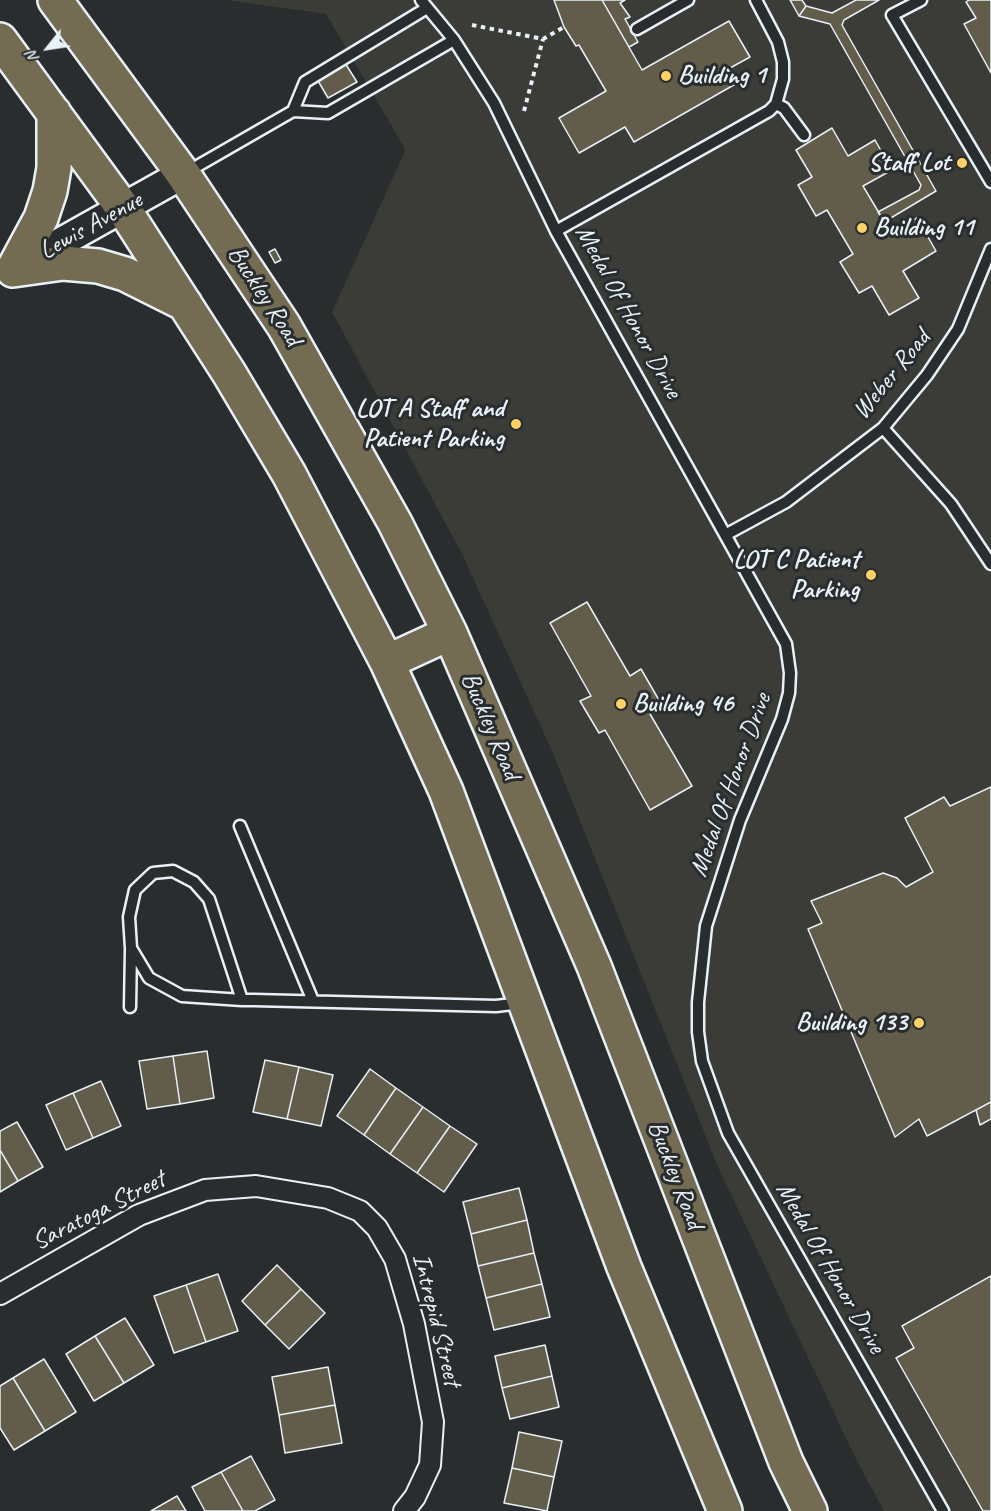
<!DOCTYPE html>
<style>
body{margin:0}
#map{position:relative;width:991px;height:1511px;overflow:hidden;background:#2a2d2e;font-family:Caveat,sans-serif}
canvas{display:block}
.north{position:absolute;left:18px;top:18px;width:60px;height:60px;-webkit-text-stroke:4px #2a2d2e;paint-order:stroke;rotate:240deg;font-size:16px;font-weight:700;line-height:24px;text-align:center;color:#e8f1f8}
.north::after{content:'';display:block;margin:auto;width:21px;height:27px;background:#e8f1f8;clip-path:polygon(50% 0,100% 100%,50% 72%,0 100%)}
</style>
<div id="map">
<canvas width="991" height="1511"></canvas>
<div class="north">N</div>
</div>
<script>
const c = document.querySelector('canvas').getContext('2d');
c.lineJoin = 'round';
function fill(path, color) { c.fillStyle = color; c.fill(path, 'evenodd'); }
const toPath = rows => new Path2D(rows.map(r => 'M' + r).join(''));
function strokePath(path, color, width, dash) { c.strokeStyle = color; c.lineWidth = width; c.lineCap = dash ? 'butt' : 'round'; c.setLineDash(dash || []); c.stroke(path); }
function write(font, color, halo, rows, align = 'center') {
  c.font = font + ' Caveat,sans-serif'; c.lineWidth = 6; c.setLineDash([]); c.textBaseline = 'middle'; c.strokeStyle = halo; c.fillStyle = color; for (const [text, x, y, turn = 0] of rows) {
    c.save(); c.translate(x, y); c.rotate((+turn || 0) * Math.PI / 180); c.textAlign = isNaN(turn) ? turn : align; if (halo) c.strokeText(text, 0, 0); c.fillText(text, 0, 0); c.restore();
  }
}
fill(toPath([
 [226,0,991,0,991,1511,884,1511,856,1459,718,1167,552,751,463,556,332,312,405,151,404,147,326,14]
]), '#3b3b37');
const building = toPath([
 [554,0,602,0,642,70,729,21,750,57,730,68,739,82,634,142,625,127,579,153,559,118,606,91,579,45,576,46,564,27,554,0],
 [602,0,625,0,620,3,630,17,625,19,638,42,629,47,602,0],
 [790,0,802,0,806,6,799,16,790,0],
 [856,0,879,0,844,20,842,25,936,191,884,222,878,212,919,190,921,185,830,24,799,16,806,6,832,13,856,0],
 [969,0,991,0,991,73,964,24,976,18,966,2,969,0],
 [345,63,357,82,328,98,317,79,345,63],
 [832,128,848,156,875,140,892,170,863,186,891,233,917,218,936,251,903,271,919,298,889,315,872,286,859,293,840,262,853,254,827,210,816,216,798,185,812,177,796,150,832,128],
 [275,249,281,260,275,263,269,252,275,249],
 [587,602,630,676,641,669,663,707,650,714,692,786,650,810,605,730,599,733,580,701,591,696,550,623,587,602],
 [991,787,991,1102,927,1136,919,1119,895,1137,808,929,822,923,811,901,883,873,897,878,906,887,933,872,905,818,944,797,950,806,991,787],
 [207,1051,214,1098,180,1104,173,1056,207,1051],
 [173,1056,180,1104,147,1109,139,1061,173,1056],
 [265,1060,299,1067,287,1119,253,1112,265,1060],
 [299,1067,333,1075,321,1126,287,1119,299,1067],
 [370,1069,396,1088,364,1135,337,1116,370,1069],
 [101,1081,121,1126,93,1138,73,1093,101,1081],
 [396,1088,423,1107,390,1154,364,1135,396,1088],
 [73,1093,93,1138,66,1150,46,1105,73,1093],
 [991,1102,991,1119,980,1125,976,1110,991,1102],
 [423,1107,450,1126,417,1173,390,1154,423,1107],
 [17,1122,43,1167,18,1181,0,1150,0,1131,17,1122],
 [450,1126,477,1144,444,1192,417,1173,450,1126],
 [0,1150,18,1181,0,1192,0,1150],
 [519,1188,527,1220,471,1234,463,1202,519,1188],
 [527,1220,534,1253,478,1266,471,1234,527,1220],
 [534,1253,542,1284,486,1298,478,1266,534,1253],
 [277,1265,301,1289,265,1325,242,1301,277,1265],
 [218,1274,238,1331,206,1342,186,1285,218,1274],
 [991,1276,991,1511,983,1511,896,1358,914,1348,902,1326,991,1276],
 [542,1284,550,1317,494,1330,486,1298,542,1284],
 [186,1285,206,1342,174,1353,154,1296,186,1285],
 [301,1289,325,1313,289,1349,265,1325,301,1289],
 [125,1318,154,1365,124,1383,95,1336,125,1318],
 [95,1336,124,1383,94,1401,66,1354,95,1336],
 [545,1345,552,1376,502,1388,495,1356,545,1345],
 [44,1359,76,1412,45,1431,13,1378,44,1359],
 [328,1367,335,1405,279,1415,272,1377,328,1367],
 [552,1376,559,1407,510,1419,502,1388,552,1376],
 [13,1378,45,1431,14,1450,0,1428,0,1386,13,1378],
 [335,1405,342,1443,285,1453,279,1415,335,1405],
 [519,1432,562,1441,554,1477,512,1468,519,1432],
 [251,1456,275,1500,255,1511,243,1511,221,1472,251,1456],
 [512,1468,554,1477,547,1511,504,1503,512,1468],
 [221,1472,243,1511,205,1511,192,1487,221,1472],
 [177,1496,186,1511,151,1511,177,1496]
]);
fill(building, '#625c4b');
strokePath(building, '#e8f1f8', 1.5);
const lane = toPath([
 [421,0,454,40,494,103,556,231,786,644,790,673,789,693,782,719,740,820,706,926,698,1002,698,1032,702,1061,728,1133,943,1511],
 [921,0,892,15,991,182],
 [637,29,688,0],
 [776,104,784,108,804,135],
 [293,111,305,82,427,8],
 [187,172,293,111,328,113,454,40],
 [556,231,769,111,776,104,783,79,783,62,778,42,756,0],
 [883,428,951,504,991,564],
 [727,534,786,502,883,428,927,375,958,329,991,249],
 [240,826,313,1001],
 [242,1000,209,899,194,882,173,871,153,873,135,890,129,917,131,948,149,978,182,996,242,1000,254,1000,496,1006,521,1003],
 [130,1007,131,950]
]);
const street = toPath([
 [0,1294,139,1215,205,1190,256,1186,328,1198,360,1211,377,1228,395,1259,414,1324,433,1422,430,1465,415,1497,404,1511]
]);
const secondary = toPath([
 [17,267,183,174]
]);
const highway = toPath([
 [55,0,183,174,284,326,395,523,450,633,594,966,786,1462,810,1511],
 [0,40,123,208,229,373,289,474,387,662,446,791,624,1267,725,1511],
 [13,270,63,263,98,266,125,274,185,304],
 [13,270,41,218,50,191,54,168,54,113],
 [387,662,450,633]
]);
strokePath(lane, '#e8f1f8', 15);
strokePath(street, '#e8f1f8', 24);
strokePath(secondary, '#e8f1f8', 33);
strokePath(highway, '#e8f1f8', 38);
strokePath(toPath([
 [472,25,543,39,564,27],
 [524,111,543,39]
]), '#e8f1f8', 4, [4.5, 4.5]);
strokePath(lane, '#2a2d2e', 10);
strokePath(street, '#2a2d2e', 20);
strokePath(secondary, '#2a2d2e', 28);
strokePath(highway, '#736b52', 33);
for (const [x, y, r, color] of [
 [666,76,6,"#ffd166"],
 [962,163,6,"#ffd166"],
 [862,228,6,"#ffd166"],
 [516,424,6,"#ffd166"],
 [871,575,6,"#ffd166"],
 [621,704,6,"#ffd166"],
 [919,1023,6,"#ffd166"]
]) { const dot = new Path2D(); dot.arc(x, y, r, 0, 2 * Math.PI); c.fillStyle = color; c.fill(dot); strokePath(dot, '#2a2d2e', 2); }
write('bold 26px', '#e8f1f8', '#2a2d2e', [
 ["Building 1",678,76,"left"],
 ["Staff Lot",950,163],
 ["Building 11",874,228,"left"],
 ["LOT A Staff and",504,409],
 ["Patient Parking",504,439],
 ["LOT C Patient",859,560],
 ["Parking",859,590],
 ["Building 46",633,704,"left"],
 ["Building 133",907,1023]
], 'right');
write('26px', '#e8f1f8', '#2a2d2e', [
 ["Lewis Avenue",91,226,-29],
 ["Buckley Road",264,296,57],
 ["Medal Of Honor Drive",628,312,61],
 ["Weber Road",892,375,-51],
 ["Buckley Road",490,726,67],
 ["Medal Of Honor Drive",731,785,-70],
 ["Buckley Road",675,1175,69],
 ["Saratoga Street",99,1211,-27],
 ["Medal Of Honor Drive",830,1268,60],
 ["Intrepid Street",436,1320,76]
]);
</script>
